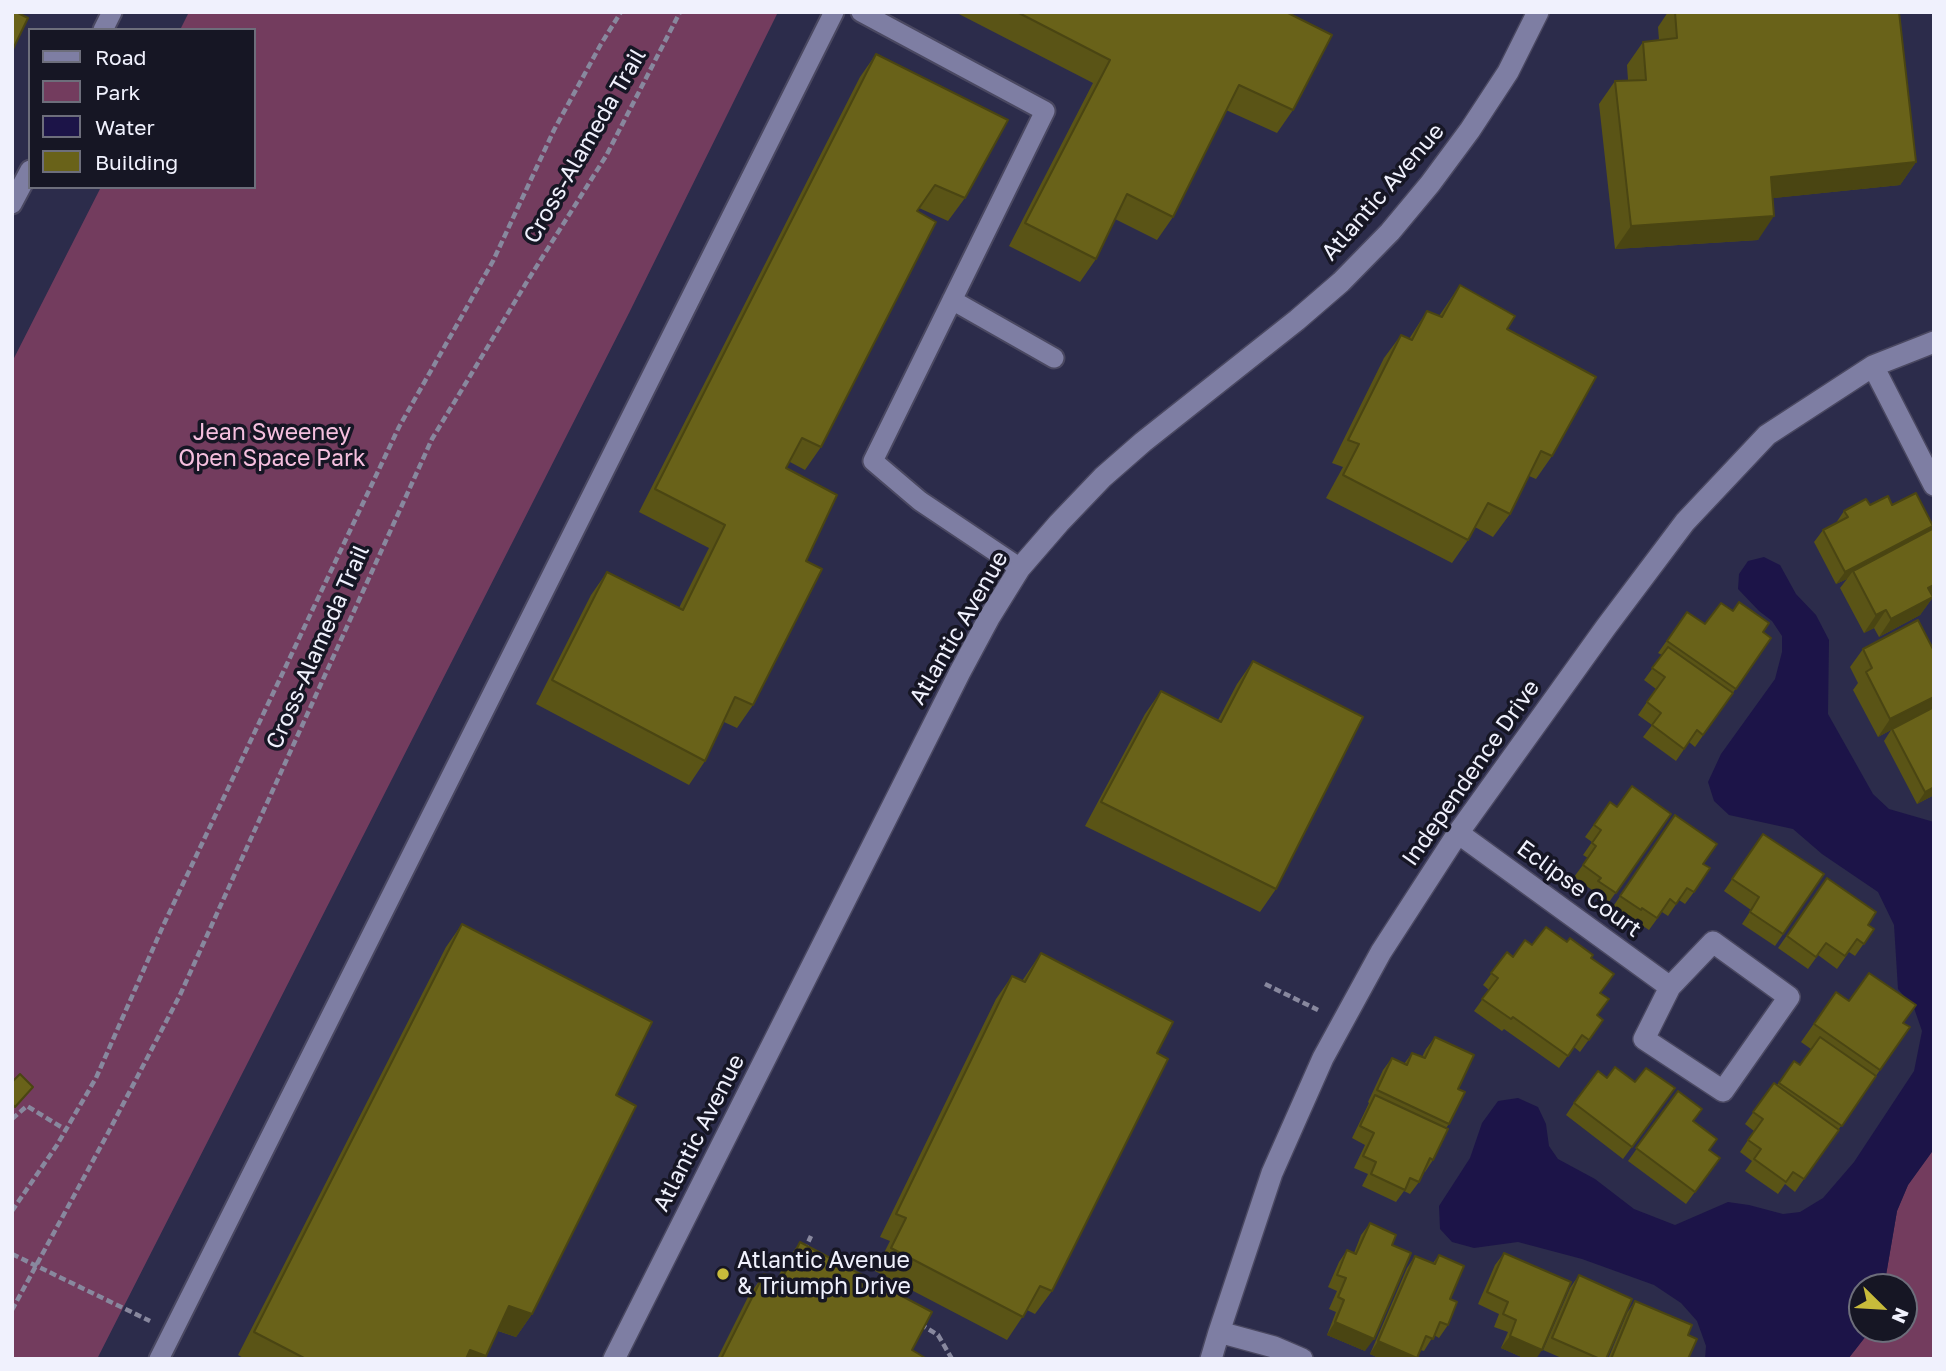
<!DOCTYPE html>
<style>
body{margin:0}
#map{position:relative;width:1946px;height:1371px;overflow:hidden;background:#2c2c4b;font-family:"Golos Text",sans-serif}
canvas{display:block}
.frame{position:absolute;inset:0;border:14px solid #f0f1fd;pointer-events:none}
.legend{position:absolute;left:28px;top:28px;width:228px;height:161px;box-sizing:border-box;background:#161624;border:2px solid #6d6e7b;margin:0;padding:9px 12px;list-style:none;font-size:21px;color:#f0f1fd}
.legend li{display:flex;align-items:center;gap:14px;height:35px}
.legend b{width:35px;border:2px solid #6d6e7b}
.north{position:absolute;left:1848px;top:1273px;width:70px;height:70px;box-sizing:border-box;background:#161624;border:2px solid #6d6e7b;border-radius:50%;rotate:114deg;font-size:19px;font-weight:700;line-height:28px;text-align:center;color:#f0f1fd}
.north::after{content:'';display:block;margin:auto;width:24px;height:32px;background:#c8bb3b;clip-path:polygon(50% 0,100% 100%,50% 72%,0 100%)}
</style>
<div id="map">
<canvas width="1946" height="1371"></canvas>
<div class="frame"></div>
<ul class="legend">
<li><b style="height:9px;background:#7e7ea3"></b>Road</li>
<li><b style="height:19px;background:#733c5e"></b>Park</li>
<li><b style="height:19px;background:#1c1448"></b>Water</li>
<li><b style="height:19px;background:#696219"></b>Building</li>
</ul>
<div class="north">N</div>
</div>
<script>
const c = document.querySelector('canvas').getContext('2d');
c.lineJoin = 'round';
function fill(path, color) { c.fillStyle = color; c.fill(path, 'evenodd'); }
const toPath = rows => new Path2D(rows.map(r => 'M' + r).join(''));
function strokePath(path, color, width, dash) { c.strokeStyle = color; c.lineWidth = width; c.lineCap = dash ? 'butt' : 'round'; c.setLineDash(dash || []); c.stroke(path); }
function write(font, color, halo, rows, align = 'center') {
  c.font = font + ' "Golos Text",sans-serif'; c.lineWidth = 7; c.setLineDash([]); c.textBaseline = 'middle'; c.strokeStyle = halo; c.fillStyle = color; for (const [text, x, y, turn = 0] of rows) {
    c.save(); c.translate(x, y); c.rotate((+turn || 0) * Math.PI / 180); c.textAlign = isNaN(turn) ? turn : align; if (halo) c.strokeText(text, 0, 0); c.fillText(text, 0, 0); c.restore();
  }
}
fill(toPath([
 [189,12,778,12,629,313,97,1359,12,1359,12,362,101,187,254,187,254,30,180,30],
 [1934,1149,1934,1359,1848,1359,1866,1336,1870,1329,1904,1329,1904,1287,1884,1287,1897,1211,1908,1185]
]), '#733c5e');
fill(toPath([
 [1764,557,1780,565,1796,594,1816,615,1829,640,1828,714,1873,794,1889,809,1934,822,1934,1149,1908,1185,1897,1211,1884,1287,1862,1287,1862,1329,1870,1329,1866,1336,1848,1359,1705,1359,1706,1346,1697,1321,1681,1303,1654,1285,1582,1259,1518,1242,1474,1248,1452,1242,1440,1229,1439,1206,1470,1158,1482,1123,1498,1101,1518,1098,1538,1107,1546,1124,1549,1146,1558,1159,1595,1179,1634,1209,1675,1225,1728,1202,1749,1205,1783,1214,1800,1212,1823,1198,1854,1162,1914,1071,1922,1031,1914,1008,1898,989,1894,925,1878,892,1822,854,1793,829,1729,815,1714,801,1708,782,1721,754,1775,679,1782,652,1782,636,1772,621,1759,611,1738,589,1739,574,1748,561]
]), '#1c1448');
const service = toPath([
 [861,12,1045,111,873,461,920,501,1020,568],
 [103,30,112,12],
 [12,204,30,170],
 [952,300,1054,358],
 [159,1359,834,12]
]);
const minor = toPath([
 [1873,366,1934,485],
 [1458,833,1670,987,1644,1039,1723,1091,1789,997,1713,942,1670,987],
 [1219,1332,1274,1347,1302,1359],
 [1211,1359,1219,1332,1272,1173,1323,1058,1381,952,1458,833,1606,627,1685,522,1767,435,1873,366,1934,342]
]);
const tertiary = toPath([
 [614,1359,960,672,989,618,1020,568,1059,523,1103,477,1143,442,1297,320,1341,282,1390,232,1430,184,1470,130,1508,72,1538,12]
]);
strokePath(service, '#4a4861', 23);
strokePath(minor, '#4a4861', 24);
strokePath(tertiary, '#4a4861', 24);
strokePath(toPath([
 [1265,984,1318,1010],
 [12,1119,27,1106,66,1130],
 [12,1211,57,1145,96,1078,163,926,399,427,493,261,554,130,601,44,621,12],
 [804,1251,811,1236],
 [12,1254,150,1321],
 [12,1310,108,1133,180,995,432,439,528,280,606,156,680,12],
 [920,1324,938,1335,952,1359]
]), '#88889e', 4.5, [7, 3.5]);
strokePath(service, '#7e7ea3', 19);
strokePath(minor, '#7e7ea3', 21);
strokePath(tertiary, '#7e7ea3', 21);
fill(toPath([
 [955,12,1286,12,1293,110,1277,133,1226,110,1173,217,1157,240,1115,219,1096,259,1080,282,1009,246,1093,83],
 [1668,12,1899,12,1916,162,1900,185,1773,198,1758,240,1615,249,1599,104,1615,81,1628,80,1627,65,1643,42,1659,40,1658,27],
 [876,54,965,198,948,221,919,208,821,447,805,470,790,462,786,468,806,561,753,705,737,728,724,722,705,761,689,785,536,704,591,595,607,572,679,608,709,548,639,512,860,77],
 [1460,285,1507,329,1552,456,1536,479,1529,476,1510,514,1493,537,1475,527,1468,540,1452,563,1326,498,1343,467,1332,463,1384,358,1401,335,1409,339,1427,311,1439,316],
 [1870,505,1892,505,1933,526,1931,530,1934,528,1934,592,1932,595,1933,597,1920,615,1879,637,1874,628,1864,633,1840,588,1847,579,1836,584,1814,542,1823,530,1836,523,1844,511],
 [1687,612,1705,624,1763,632,1771,638,1695,747,1689,742,1676,761,1643,737,1652,725,1638,715,1656,689,1644,680,1662,655,1658,653],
 [1863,649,1934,795,1917,804,1884,741,1891,730,1878,737,1853,690,1858,683,1850,667],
 [1253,661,1276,889,1260,912,1085,826,1145,714,1161,691,1218,720,1237,684],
 [1610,802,1617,807,1671,814,1607,905,1589,893,1592,890,1574,877,1588,858,1583,855,1592,842,1585,837],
 [1675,815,1703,864,1694,892,1685,904,1679,900,1668,916,1662,912,1649,930,1634,920,1632,922,1612,908],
 [1763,834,1824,874,1775,946,1742,924,1751,910,1724,891],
 [1827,878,1868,925,1874,929,1855,956,1849,952,1837,969,1818,955,1808,969,1778,948],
 [462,924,616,1095,532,1314,516,1337,498,1331,484,1359,245,1359,238,1355,446,947],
 [1567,942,1591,958,1600,993,1597,1016,1603,1020,1580,1052,1574,1047,1559,1068,1504,1029,1502,1031,1474,1011,1489,990,1483,985,1507,952,1513,957,1532,945],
 [1041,953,1157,1053,1052,1291,1035,1314,1027,1310,1007,1340,875,1271,890,1241,880,1237,996,999,1012,976,1022,981],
 [1836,992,1849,1001,1903,1023,1910,1027,1795,1192,1785,1184,1778,1194,1745,1171,1752,1161,1740,1152,1754,1131,1745,1124,1774,1083,1777,1085,1794,1061,1800,1065,1811,1049,1801,1042],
 [1435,1037,1458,1089,1449,1124,1446,1128,1433,1160,1425,1172,1423,1172,1419,1182,1410,1194,1404,1191,1396,1202,1362,1186,1368,1174,1354,1168,1365,1145,1352,1138,1369,1103,1368,1102,1383,1070,1392,1058,1404,1064,1412,1053,1422,1057,1426,1049],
 [1607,1078,1675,1088,1623,1159,1566,1115,1574,1103],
 [1678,1091,1709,1150,1720,1158,1686,1204,1628,1161],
 [1370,1223,1392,1245,1365,1351,1327,1335,1336,1312,1329,1309,1337,1291,1328,1287,1339,1262,1347,1250,1354,1253,1361,1235],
 [800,1242,912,1350,927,1359,717,1359,748,1297,764,1274,777,1279,784,1265],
 [1504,1253,1536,1359,1526,1359,1501,1348,1508,1332,1494,1327,1499,1314,1478,1304,1495,1265],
 [1439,1255,1450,1299,1448,1325,1439,1338,1434,1335,1424,1351,1420,1350,1416,1359,1381,1359,1370,1354,1407,1268,1415,1256,1433,1263],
 [1579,1275,1606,1359,1564,1359,1543,1350,1570,1288],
 [1635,1301,1688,1335,1688,1359,1608,1359,1627,1313]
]), '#5a5416');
fill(toPath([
 [1916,162,1900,185,1755,200,1771,177],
 [1774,216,1758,240,1615,249,1631,226],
 [1933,526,1925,538,1853,571,1847,579,1836,584,1845,572],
 [1934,585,1934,592,1929,599,1933,597,1920,615,1879,637,1891,619,1928,588],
 [1886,610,1874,628,1864,633,1876,615],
 [1934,697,1934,708,1892,729,1891,730,1878,737,1890,719],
 [1934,787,1934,795,1917,804,1925,792],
 [509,1306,532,1314,516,1337,493,1329],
 [1335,1322,1374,1339,1365,1351,1327,1335],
 [1510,1336,1542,1350,1536,1359,1526,1359,1501,1348],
 [1378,1341,1417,1358,1381,1359,1370,1354],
 [470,1350,486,1356,484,1359,464,1359]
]), '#4a4512');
const building = toPath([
 [12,12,16,12,28,18,12,51,12,12],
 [1017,12,1286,12,1332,35,1293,110,1239,85,1173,217,1127,194,1096,259,1025,223,1110,60,1017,12],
 [1675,12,1899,12,1916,162,1771,177,1774,216,1631,226,1615,81,1646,80,1643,42,1677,38,1675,12],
 [876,54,1008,120,965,198,935,185,917,211,936,222,821,447,802,438,786,468,837,495,806,561,822,569,753,705,735,697,705,761,552,680,607,572,683,610,725,525,655,489,876,54],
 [1460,285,1515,316,1507,329,1596,377,1552,456,1541,451,1510,514,1488,503,1468,540,1343,475,1359,444,1348,440,1401,335,1412,340,1427,311,1442,317,1460,285],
 [1916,493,1933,526,1845,572,1823,530,1848,517,1844,511,1866,499,1870,505,1888,496,1892,505,1916,493],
 [1934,528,1934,585,1928,588,1933,597,1891,619,1886,610,1876,615,1853,571,1934,528],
 [1739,602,1769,623,1763,632,1771,638,1736,689,1667,641,1687,612,1705,624,1721,603,1733,611,1739,602],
 [1918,620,1934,651,1934,697,1890,719,1866,672,1872,668,1863,649,1918,620],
 [1668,647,1733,693,1703,735,1697,730,1684,749,1652,725,1661,713,1647,702,1665,677,1652,668,1668,647],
 [1253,661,1363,717,1276,889,1101,802,1161,691,1221,722,1253,661],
 [1934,707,1934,787,1925,792,1892,729,1934,707],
 [1632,786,1671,814,1616,893,1598,881,1601,878,1583,865,1596,846,1592,843,1601,830,1594,825,1610,802,1617,807,1632,786],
 [1675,815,1717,844,1703,864,1710,868,1694,892,1687,888,1676,904,1670,899,1657,918,1642,908,1641,910,1620,896,1675,815],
 [1763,834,1824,874,1783,934,1750,912,1759,897,1732,879,1763,834],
 [1827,878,1876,912,1868,925,1874,929,1864,944,1857,939,1845,956,1826,943,1816,957,1787,936,1827,878],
 [462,924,652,1022,616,1095,636,1106,532,1314,509,1306,486,1356,470,1350,466,1359,306,1359,254,1332,462,924],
 [1546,927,1567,942,1570,938,1593,955,1591,958,1614,974,1600,993,1609,999,1597,1015,1603,1020,1589,1040,1582,1035,1568,1056,1513,1017,1511,1019,1482,999,1498,978,1491,973,1507,952,1513,957,1525,940,1532,945,1546,927],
 [1041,953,1173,1022,1157,1053,1168,1059,1052,1291,1040,1286,1023,1317,891,1248,906,1218,896,1214,1012,976,1025,982,1041,953],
 [1869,973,1916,1005,1903,1023,1910,1027,1880,1070,1814,1024,1836,992,1849,1001,1869,973],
 [1435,1037,1474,1055,1458,1089,1465,1092,1449,1124,1377,1090,1392,1058,1407,1065,1412,1053,1425,1058,1435,1037],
 [1820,1037,1876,1076,1842,1126,1779,1083,1794,1061,1800,1065,1820,1037],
 [1615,1067,1635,1082,1646,1068,1675,1088,1632,1147,1574,1103,1598,1071,1607,1078,1615,1067],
 [20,1074,33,1087,15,1107,12,1104,12,1082,20,1074],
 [1774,1083,1839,1130,1804,1179,1793,1172,1786,1182,1754,1159,1761,1149,1748,1140,1763,1119,1753,1112,1774,1083],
 [1678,1091,1702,1109,1693,1121,1717,1139,1709,1150,1720,1158,1695,1192,1636,1148,1678,1091],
 [1375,1095,1448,1129,1433,1160,1430,1158,1419,1182,1410,1178,1405,1190,1371,1174,1376,1162,1363,1156,1374,1133,1360,1126,1375,1095],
 [1370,1223,1396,1235,1392,1245,1411,1253,1374,1339,1335,1322,1344,1300,1338,1297,1346,1278,1337,1275,1347,1250,1356,1254,1370,1223],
 [800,1242,932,1312,912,1350,927,1359,721,1359,764,1274,781,1281,800,1242],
 [1504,1253,1571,1282,1542,1350,1510,1336,1516,1320,1503,1314,1508,1302,1487,1292,1504,1253],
 [1439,1255,1464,1266,1450,1299,1457,1302,1448,1325,1440,1322,1433,1339,1426,1336,1417,1358,1378,1341,1415,1256,1435,1264,1439,1255],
 [1579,1275,1632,1299,1606,1359,1600,1359,1552,1338,1579,1275],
 [1635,1301,1692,1325,1688,1335,1697,1339,1688,1359,1611,1359,1635,1301]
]);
fill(building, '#696219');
strokePath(building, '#4a4512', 2);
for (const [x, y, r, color] of [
 [723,1274,7,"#c8bb3b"]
]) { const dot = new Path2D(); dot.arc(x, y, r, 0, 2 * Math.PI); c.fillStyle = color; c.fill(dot); strokePath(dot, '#161624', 2.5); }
write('23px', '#f0f1fd', '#161624', [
 ["Cross-Alameda Trail",585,146,-60],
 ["Atlantic Avenue",1383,192,-49],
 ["Atlantic Avenue",959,628,-60],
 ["Cross-Alameda Trail",318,647,-66],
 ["Independence Drive",1471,773,-55],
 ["Eclipse Court",1579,889,36],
 ["Atlantic Avenue",699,1133,-63]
]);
write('23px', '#f5bfde', '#161624', [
 ["Jean Sweeney",272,433],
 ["Open Space Park",272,459]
]);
write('23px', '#f0f1fd', '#161624', [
 ["Atlantic Avenue",737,1261],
 ["& Triumph Drive",737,1287]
], 'left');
</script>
